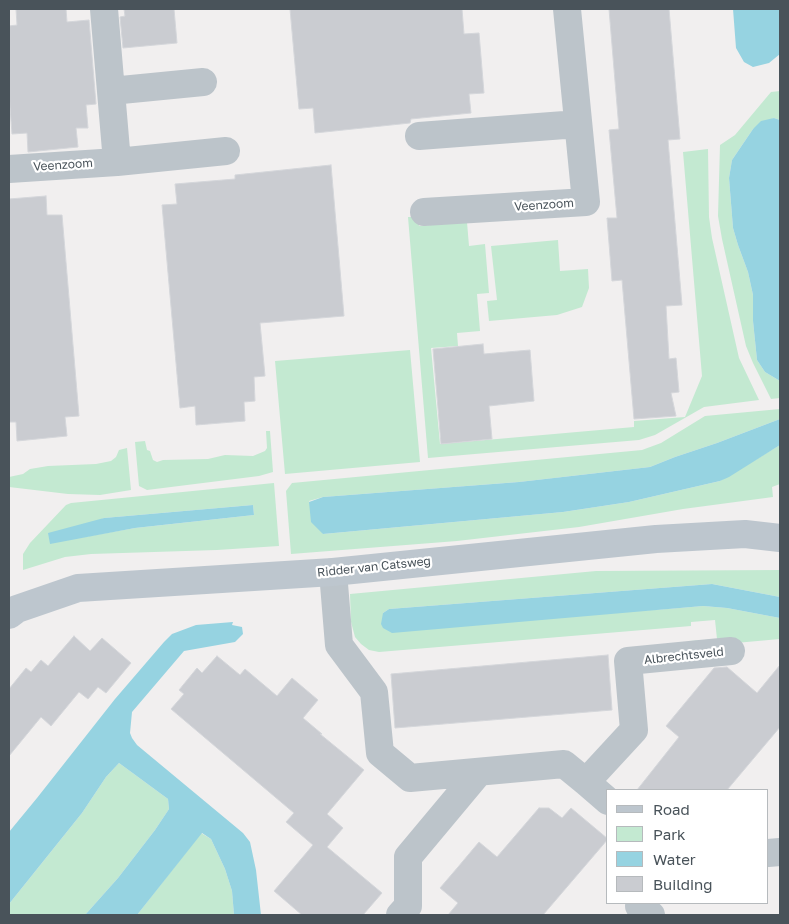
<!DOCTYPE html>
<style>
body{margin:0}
#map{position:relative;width:789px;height:924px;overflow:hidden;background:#f1efef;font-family:"Golos Text",sans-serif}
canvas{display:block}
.frame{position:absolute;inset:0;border:10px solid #49535a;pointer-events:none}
.legend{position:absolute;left:606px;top:789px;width:162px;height:115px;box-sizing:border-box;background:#fff;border:1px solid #b6babd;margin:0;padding:6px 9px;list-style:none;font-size:15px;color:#49535a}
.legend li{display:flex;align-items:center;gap:10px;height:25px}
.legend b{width:25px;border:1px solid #b6babd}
</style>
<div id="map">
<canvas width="789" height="924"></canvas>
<div class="frame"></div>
<ul class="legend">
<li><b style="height:6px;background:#bdc6ce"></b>Road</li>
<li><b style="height:14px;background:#c3e9d1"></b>Park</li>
<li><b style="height:14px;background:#96d3e1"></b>Water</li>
<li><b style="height:14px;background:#caccd1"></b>Building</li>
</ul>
</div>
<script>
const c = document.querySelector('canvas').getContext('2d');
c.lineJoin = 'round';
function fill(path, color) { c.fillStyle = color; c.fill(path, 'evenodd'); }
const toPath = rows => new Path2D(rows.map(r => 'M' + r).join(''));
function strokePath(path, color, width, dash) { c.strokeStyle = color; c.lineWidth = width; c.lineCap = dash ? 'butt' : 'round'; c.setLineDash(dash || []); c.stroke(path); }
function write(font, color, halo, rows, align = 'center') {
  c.font = font + ' "Golos Text",sans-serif'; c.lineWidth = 4.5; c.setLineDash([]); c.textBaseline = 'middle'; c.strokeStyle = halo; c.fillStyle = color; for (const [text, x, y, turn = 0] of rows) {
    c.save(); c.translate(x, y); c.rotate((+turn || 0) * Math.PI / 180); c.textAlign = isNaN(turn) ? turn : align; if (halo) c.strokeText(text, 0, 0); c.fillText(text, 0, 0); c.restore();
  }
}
fill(toPath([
 [780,91,780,120,774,118,753,129,732,160,729,178,733,228,738,245,748,272,753,295,753,321,757,360,765,372,780,381,780,398,771,399,753,363,746,346,722,239,718,216,720,145,735,135,771,92],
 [708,149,709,217,712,238,739,358,759,400,704,407,655,435,639,440,428,458,408,217,418,217,419,226,467,222,469,246,485,244,489,293,477,294,480,331,457,333,458,346,431,348,440,444,634,427,634,421,685,417,702,376,683,152],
 [558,240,560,271,588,269,589,288,582,307,557,315,489,321,487,301,497,300,491,246],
 [410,350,420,462,285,474,275,361],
 [780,409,780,419,717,443,675,457,650,467,519,482,323,497,309,501,323,534,563,512,629,502,720,481,780,445,780,484,772,487,773,497,683,509,579,527,457,541,291,554,286,491,292,483,642,450,661,443,705,416],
 [266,431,270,431,273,472,259,476,147,490,139,486,135,442,145,441,147,450,150,451,153,460,157,462,163,460,208,459,225,455,253,456,265,451,267,448],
 [127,448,131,490,100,495,68,494,9,487,9,477,23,474,30,469,48,466,96,464,111,461,116,457,119,450],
 [274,483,279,546,217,550,91,554,65,557,23,570,23,554,30,543,66,505,71,503],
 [253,505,254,515,135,528,50,543,104,518],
 [780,570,780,597,712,584,389,609,383,613,655,610,703,606,727,608,780,618,780,639,691,647,690,641,717,639,715,620,691,622,691,626,379,652,369,650,361,644,355,637,351,622,350,594,596,571],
 [119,763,168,799,169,809,155,830,118,878,85,915,9,915,9,904,82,813,106,777],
 [201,833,211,839,225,869,232,891,234,915,137,915]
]), '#c3e9d1');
fill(toPath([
 [733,9,780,9,780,54,769,63,753,67,744,62,736,48],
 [774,118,780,120,780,381,765,372,757,360,753,321,753,295,748,272,738,245,733,228,729,178,732,160,753,129,761,121],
 [780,419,780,445,729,477,720,481,629,502,563,512,323,534,311,522,309,502,323,497,519,482,650,467,675,457,717,443],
 [253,505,254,515,135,528,50,544,48,533,104,518],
 [712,584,780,597,780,618,727,608,703,606,392,633,383,628,381,624,383,613,389,609],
 [233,622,232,625,242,627,243,634,235,642,184,651,132,712,130,733,132,738,137,745,243,833,250,842,256,870,261,915,234,915,232,891,225,869,211,839,202,833,137,915,85,915,118,878,155,830,169,809,168,799,119,763,106,777,82,813,9,904,9,832,37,798,115,699,164,642,172,634,196,625]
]), '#96d3e1');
const building = toPath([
 [16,9,66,9,67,22,89,20,96,104,86,105,88,128,76,128,78,147,28,152,27,133,12,134,9,94,9,26,17,25,16,9],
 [124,9,174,9,177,43,123,48,120,17,125,16,124,9],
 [290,9,462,9,464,34,479,33,484,93,469,94,471,113,411,119,410,123,315,133,313,108,299,109,290,9],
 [609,9,669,9,680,139,668,140,682,305,666,306,669,359,676,358,679,392,671,393,676,416,634,419,622,280,612,281,607,218,617,218,609,130,619,129,609,9],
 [331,165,344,316,260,323,265,376,254,377,255,401,244,402,245,421,196,425,195,406,180,408,162,205,177,204,175,184,235,179,235,175,331,165],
 [46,196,47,215,62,215,79,416,65,417,67,436,17,441,16,422,9,422,9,199,46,196],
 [483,344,484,354,530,350,534,401,489,406,492,439,441,444,433,349,483,344],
 [74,636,90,651,102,638,131,663,106,693,98,687,88,699,79,692,51,726,41,717,9,756,9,689,26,668,31,672,41,660,48,666,74,636],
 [608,655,612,710,395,728,391,674,608,655],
 [217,656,240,675,245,669,277,696,292,678,318,700,303,718,322,734,320,734,364,770,327,814,343,828,327,847,382,893,363,915,302,915,274,891,313,845,286,822,294,813,171,709,184,694,179,690,197,668,202,673,217,656],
 [780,665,780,727,727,790,637,790,679,737,666,726,714,668,727,667,757,693,780,665],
 [539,808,549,808,562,818,571,808,608,839,543,915,448,915,458,903,440,888,458,867,479,842,497,857,539,808]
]);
fill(building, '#caccd1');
strokePath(building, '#d4d6da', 1);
strokePath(toPath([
 [104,9,117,162],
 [111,91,203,82],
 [419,136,578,124],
 [9,169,117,162,226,151],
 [424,212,586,202,567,9],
 [333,572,339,645,374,692,380,753,410,778,564,764,586,782,634,730,628,661,731,651],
 [586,782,608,801],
 [768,853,780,852],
 [642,903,639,906,651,915],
 [400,915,408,906,408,857,479,772]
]), '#bcc4ca', 28);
strokePath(toPath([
 [9,615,17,609,78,588,333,572,656,539,745,534,780,538]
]), '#bdc6ce', 28);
write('12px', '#49535a', '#fff', [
 ["Veenzoom",63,165,-4],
 ["Veenzoom",544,205,-4],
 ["Ridder van Catsweg",374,567,-6],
 ["Albrechtsveld",684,656,-6]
]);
</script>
